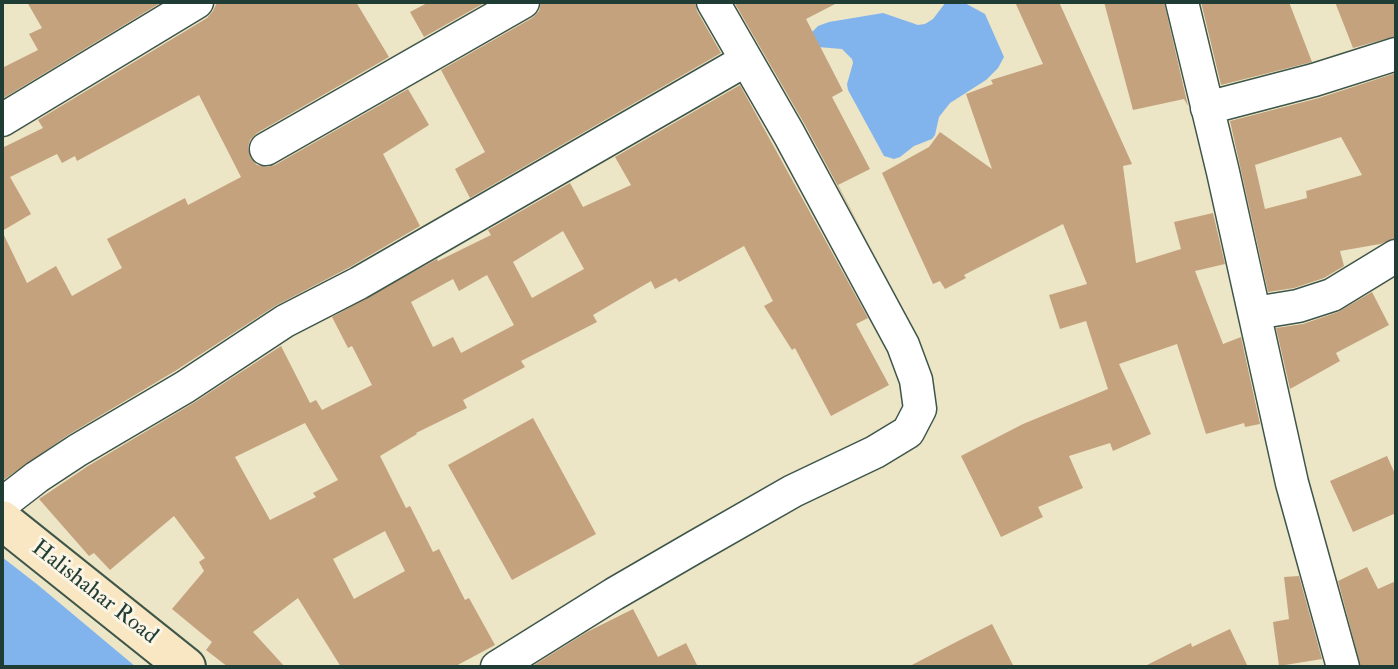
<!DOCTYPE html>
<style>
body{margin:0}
#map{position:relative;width:1398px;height:669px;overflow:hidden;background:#ece5c6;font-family:"IM FELL Double Pica",serif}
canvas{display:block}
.frame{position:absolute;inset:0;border:4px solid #1f3d34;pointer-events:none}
</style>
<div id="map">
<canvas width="1398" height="669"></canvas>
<div class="frame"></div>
</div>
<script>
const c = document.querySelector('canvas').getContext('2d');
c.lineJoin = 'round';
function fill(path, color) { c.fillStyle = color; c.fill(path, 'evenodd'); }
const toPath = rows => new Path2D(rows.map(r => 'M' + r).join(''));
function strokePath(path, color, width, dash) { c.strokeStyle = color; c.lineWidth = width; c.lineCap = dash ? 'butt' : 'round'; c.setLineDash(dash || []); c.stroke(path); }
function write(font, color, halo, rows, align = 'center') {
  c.font = font + ' "IM FELL Double Pica",serif'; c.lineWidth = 6; c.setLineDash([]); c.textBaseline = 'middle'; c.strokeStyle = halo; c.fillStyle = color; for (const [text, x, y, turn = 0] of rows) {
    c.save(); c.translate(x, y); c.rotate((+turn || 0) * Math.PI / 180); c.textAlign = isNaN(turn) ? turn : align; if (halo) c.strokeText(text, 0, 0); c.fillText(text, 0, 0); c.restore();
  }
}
fill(toPath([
 [946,2,963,2,985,14,1004,57,998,68,986,80,950,103,939,117,935,135,932,139,914,146,900,157,894,159,884,156,848,90,847,84,853,63,852,59,842,49,818,47,811,33,818,26,829,22,883,13,918,25,925,24,933,19],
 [2,557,38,585,136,667,2,667]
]), '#81b3ed');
fill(toPath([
 [27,2,162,2,2,99,2,68,38,50,29,34,42,28],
 [217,2,356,2,389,57,257,133,250,140,248,148,250,157,257,165,267,167,275,165,408,89,429,125,383,154,420,226,350,267,275,306,175,371,68,435,2,481,2,231,27,283,56,266,72,296,122,268,107,239,185,198,188,205,241,177,199,95,77,161,75,156,62,163,57,154,10,177,31,214,2,231,2,148,43,128,38,120,207,18,213,11],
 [429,2,486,2,424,37,410,12],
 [541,2,695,2,697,11,721,53,470,198,455,169,485,152,441,70,532,18,539,11],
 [734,2,839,2,806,19,843,91,832,97,870,169,838,185,869,244,805,125],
 [1015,2,1059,2,1132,164,1123,166,1136,263,1181,249,1174,222,1213,213,1225,264,1195,271,1223,344,1241,337,1260,424,1245,427,1244,423,1206,434,1177,344,1119,364,1151,434,1113,451,1110,443,1069,456,1083,488,1038,507,1043,517,1001,537,961,456,1023,424,1108,389,1086,321,1060,329,1049,295,1087,284,1063,224,964,275,966,278,945,289,940,281,933,284,882,173,929,147,940,132,992,169,966,94,993,84,991,80,1043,64],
 [1104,2,1164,2,1188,106,1184,99,1133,110],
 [1201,2,1289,2,1312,62,1221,85],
 [1335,2,1396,2,1396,36,1353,48],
 [1396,73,1396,238,1380,244,1340,251,1344,266,1324,278,1294,288,1268,292,1230,121,1319,98],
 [1341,137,1362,175,1306,191,1307,198,1265,209,1255,165],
 [740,85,868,318,856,324,889,385,831,416,795,348,792,350,764,306,773,301,744,246,679,282,676,278,655,289,651,281,593,315,597,322,521,361,525,367,463,400,467,408,416,433,417,434,380,456,406,508,410,506,433,552,439,549,465,600,469,598,495,645,454,667,341,667,298,598,253,632,285,667,228,667,206,650,212,642,172,609,204,571,199,562,205,558,174,516,110,570,94,553,89,556,39,499,88,466,195,402,281,346,310,403,316,400,322,410,372,385,352,346,348,348,332,317,437,259,438,261,491,235,488,230,570,183,583,207,631,185,615,157],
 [563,231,584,269,532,298,513,262],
 [487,275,514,325,461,353,453,337,433,347,411,302,453,279,459,291],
 [305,423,338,480,313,493,316,497,270,520,235,457],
 [385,531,405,571,354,599,333,559],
 [1372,292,1389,325,1336,353,1340,361,1290,389,1276,328,1303,324,1338,312],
 [533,418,596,534,512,580,448,465],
 [1387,456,1396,476,1396,513,1353,532,1330,481],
 [1367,567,1378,589,1396,581,1396,667,1361,667,1338,581],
 [1299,576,1322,659,1279,666,1273,622,1289,619,1284,577],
 [633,609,658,657,686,643,698,667,531,667,587,632],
 [992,624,1014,667,908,667,960,640],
 [1230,629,1248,667,1143,667,1191,643,1192,647]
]), '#c4a27e');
const street = toPath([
 [1182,2,1223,172,1292,483,1343,667],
 [1207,108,1314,80,1396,54],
 [2,120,197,2],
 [266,149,523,2],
 [1255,313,1298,306,1332,295,1396,256],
 [2,504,37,477,78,450,185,387,285,321,359,283,746,60],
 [497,667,614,594,695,547,793,491,875,452,908,432,920,409,916,380,903,345,789,134,713,2]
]);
const secondary = toPath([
 [2,520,186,667]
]);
strokePath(street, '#3e564a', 35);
strokePath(secondary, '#3e564a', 42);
strokePath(street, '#fff', 32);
strokePath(secondary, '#f9e7c3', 38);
write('23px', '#1f3d34', '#fcf5e5', [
 ["Halishahar Road",94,593,38]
]);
</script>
